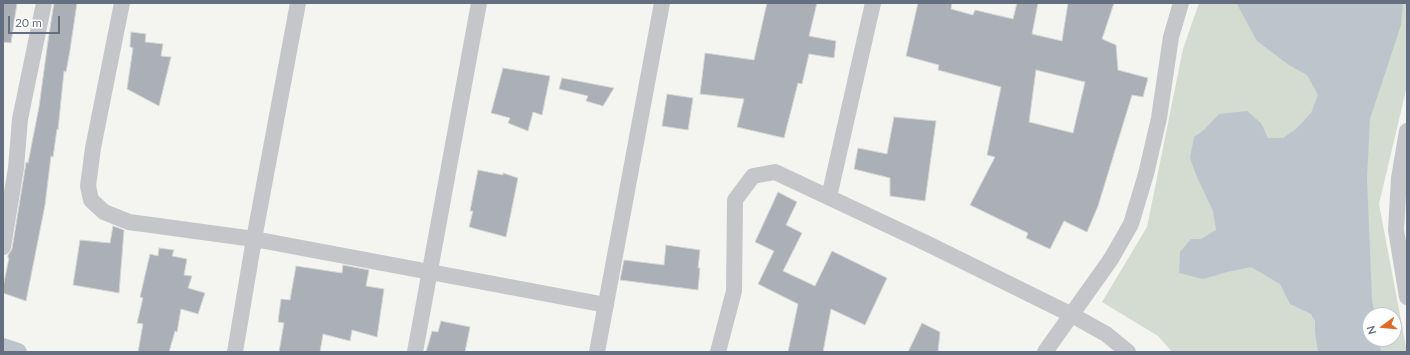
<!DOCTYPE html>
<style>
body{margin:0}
#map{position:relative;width:1410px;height:355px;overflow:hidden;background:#f4f4f0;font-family:Lato,sans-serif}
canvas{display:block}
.frame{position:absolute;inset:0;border:4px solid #647081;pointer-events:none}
.north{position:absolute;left:1362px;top:307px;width:40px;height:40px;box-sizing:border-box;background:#fff;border:1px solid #c1c6cd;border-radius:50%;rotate:254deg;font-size:11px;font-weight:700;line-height:16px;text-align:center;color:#647081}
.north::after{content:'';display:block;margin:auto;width:14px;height:18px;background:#de6a26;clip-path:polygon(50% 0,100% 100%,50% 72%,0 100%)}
.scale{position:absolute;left:8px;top:16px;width:52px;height:18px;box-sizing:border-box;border:2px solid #647081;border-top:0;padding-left:5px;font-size:12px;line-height:14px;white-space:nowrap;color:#647081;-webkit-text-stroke:3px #fff;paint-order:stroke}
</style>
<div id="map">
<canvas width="1410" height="355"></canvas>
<div class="frame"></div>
<div class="north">N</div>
<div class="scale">20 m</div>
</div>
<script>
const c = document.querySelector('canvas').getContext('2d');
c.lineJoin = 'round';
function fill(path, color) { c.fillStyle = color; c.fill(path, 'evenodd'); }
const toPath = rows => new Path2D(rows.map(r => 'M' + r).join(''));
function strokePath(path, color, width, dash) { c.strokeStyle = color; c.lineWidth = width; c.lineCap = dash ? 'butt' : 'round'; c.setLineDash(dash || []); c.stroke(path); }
fill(toPath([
 [1199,3,1407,3,1407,86,1379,204,1407,352,1172,352,1158,336,1102,302,1147,227,1183,49],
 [1370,315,1394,315,1394,339,1370,339]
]), '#d4dbd1');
fill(toPath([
 [1237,3,1403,3,1401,25,1370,119,1367,178,1372,300,1375,315,1370,315,1370,339,1379,339,1381,352,1318,352,1315,332,1315,321,1311,314,1290,304,1280,284,1251,267,1227,272,1203,279,1179,273,1180,252,1191,239,1201,239,1216,230,1213,211,1197,177,1190,158,1194,137,1204,130,1219,114,1247,111,1261,123,1268,138,1283,138,1296,129,1311,113,1318,95,1307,75,1289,65,1257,41,1238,6]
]), '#bdc5cc');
strokePath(toPath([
 [3,347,18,352]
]), '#bdc5cc', 18);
const building = toPath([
 [3,3,17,3,11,43,3,42,3,3],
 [54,3,77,3,70,50,66,72,64,71,58,130,57,129,53,157,51,156,45,205,26,301,3,293,3,287,9,258,8,258,8,255,12,249,26,163,26,162,28,163,39,107,48,41,54,3],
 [767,3,817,3,809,36,836,41,834,58,809,54,802,84,798,83,784,138,737,127,744,99,700,94,705,53,754,60,767,3],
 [918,3,952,3,951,9,973,15,975,10,1013,19,1017,3,1038,3,1032,34,1062,41,1068,3,1114,3,1102,39,1116,45,1118,70,1148,78,1143,97,1132,95,1098,206,1087,232,1064,221,1050,249,1026,238,1028,233,970,205,995,157,987,155,1001,87,938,70,939,65,906,56,918,3],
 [1036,70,1085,82,1073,133,1029,122,1036,70],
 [131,32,146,34,145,42,163,44,161,56,171,57,159,106,127,89,133,48,130,47,131,32],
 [503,68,550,76,542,115,533,112,528,131,508,123,510,118,491,113,503,68],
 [562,78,614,88,603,106,586,101,588,96,559,89,562,78],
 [667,94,693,98,688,130,662,126,667,94],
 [894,117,936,121,925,201,890,196,890,178,854,169,858,148,887,154,894,117],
 [478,170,503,175,503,173,518,178,506,237,469,227,473,211,470,211,478,170],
 [778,192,797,202,786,225,802,233,783,271,815,286,832,251,887,278,865,325,831,309,823,352,788,352,798,304,758,284,774,251,755,242,778,192],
 [113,226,124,230,119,293,73,285,80,240,110,243,113,226],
 [666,245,700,250,698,268,700,268,698,290,620,280,624,260,664,265,666,245],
 [159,248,174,250,172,256,187,259,184,275,192,276,188,288,205,293,198,314,181,309,177,332,175,331,169,352,138,352,143,324,137,323,143,298,140,297,150,254,158,256,159,248],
 [343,265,369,270,366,286,384,289,377,337,352,330,350,341,323,334,320,352,279,352,284,323,278,322,281,299,290,300,296,266,342,273,343,265],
 [441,321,470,327,465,352,426,352,432,331,438,332,441,321],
 [922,323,940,332,938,352,908,352,922,323]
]);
fill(building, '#aab0b6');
strokePath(building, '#d5d5d3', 1);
strokePath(toPath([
 [122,3,93,148,88,186,91,200,104,212,129,222,254,239,606,305],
 [1407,131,1399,178,1396,230,1407,297],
 [829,197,873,3],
 [3,247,16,168,20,119,44,3],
 [235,352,254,239,298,3],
 [415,352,479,3],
 [597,352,662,3],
 [718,352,734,291,735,200,753,176,775,172,926,243,1072,315,1106,334,1128,352],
 [1045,352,1111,259,1131,224,1146,174,1159,118,1171,37,1181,3]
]), '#c4c6ca', 16);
</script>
